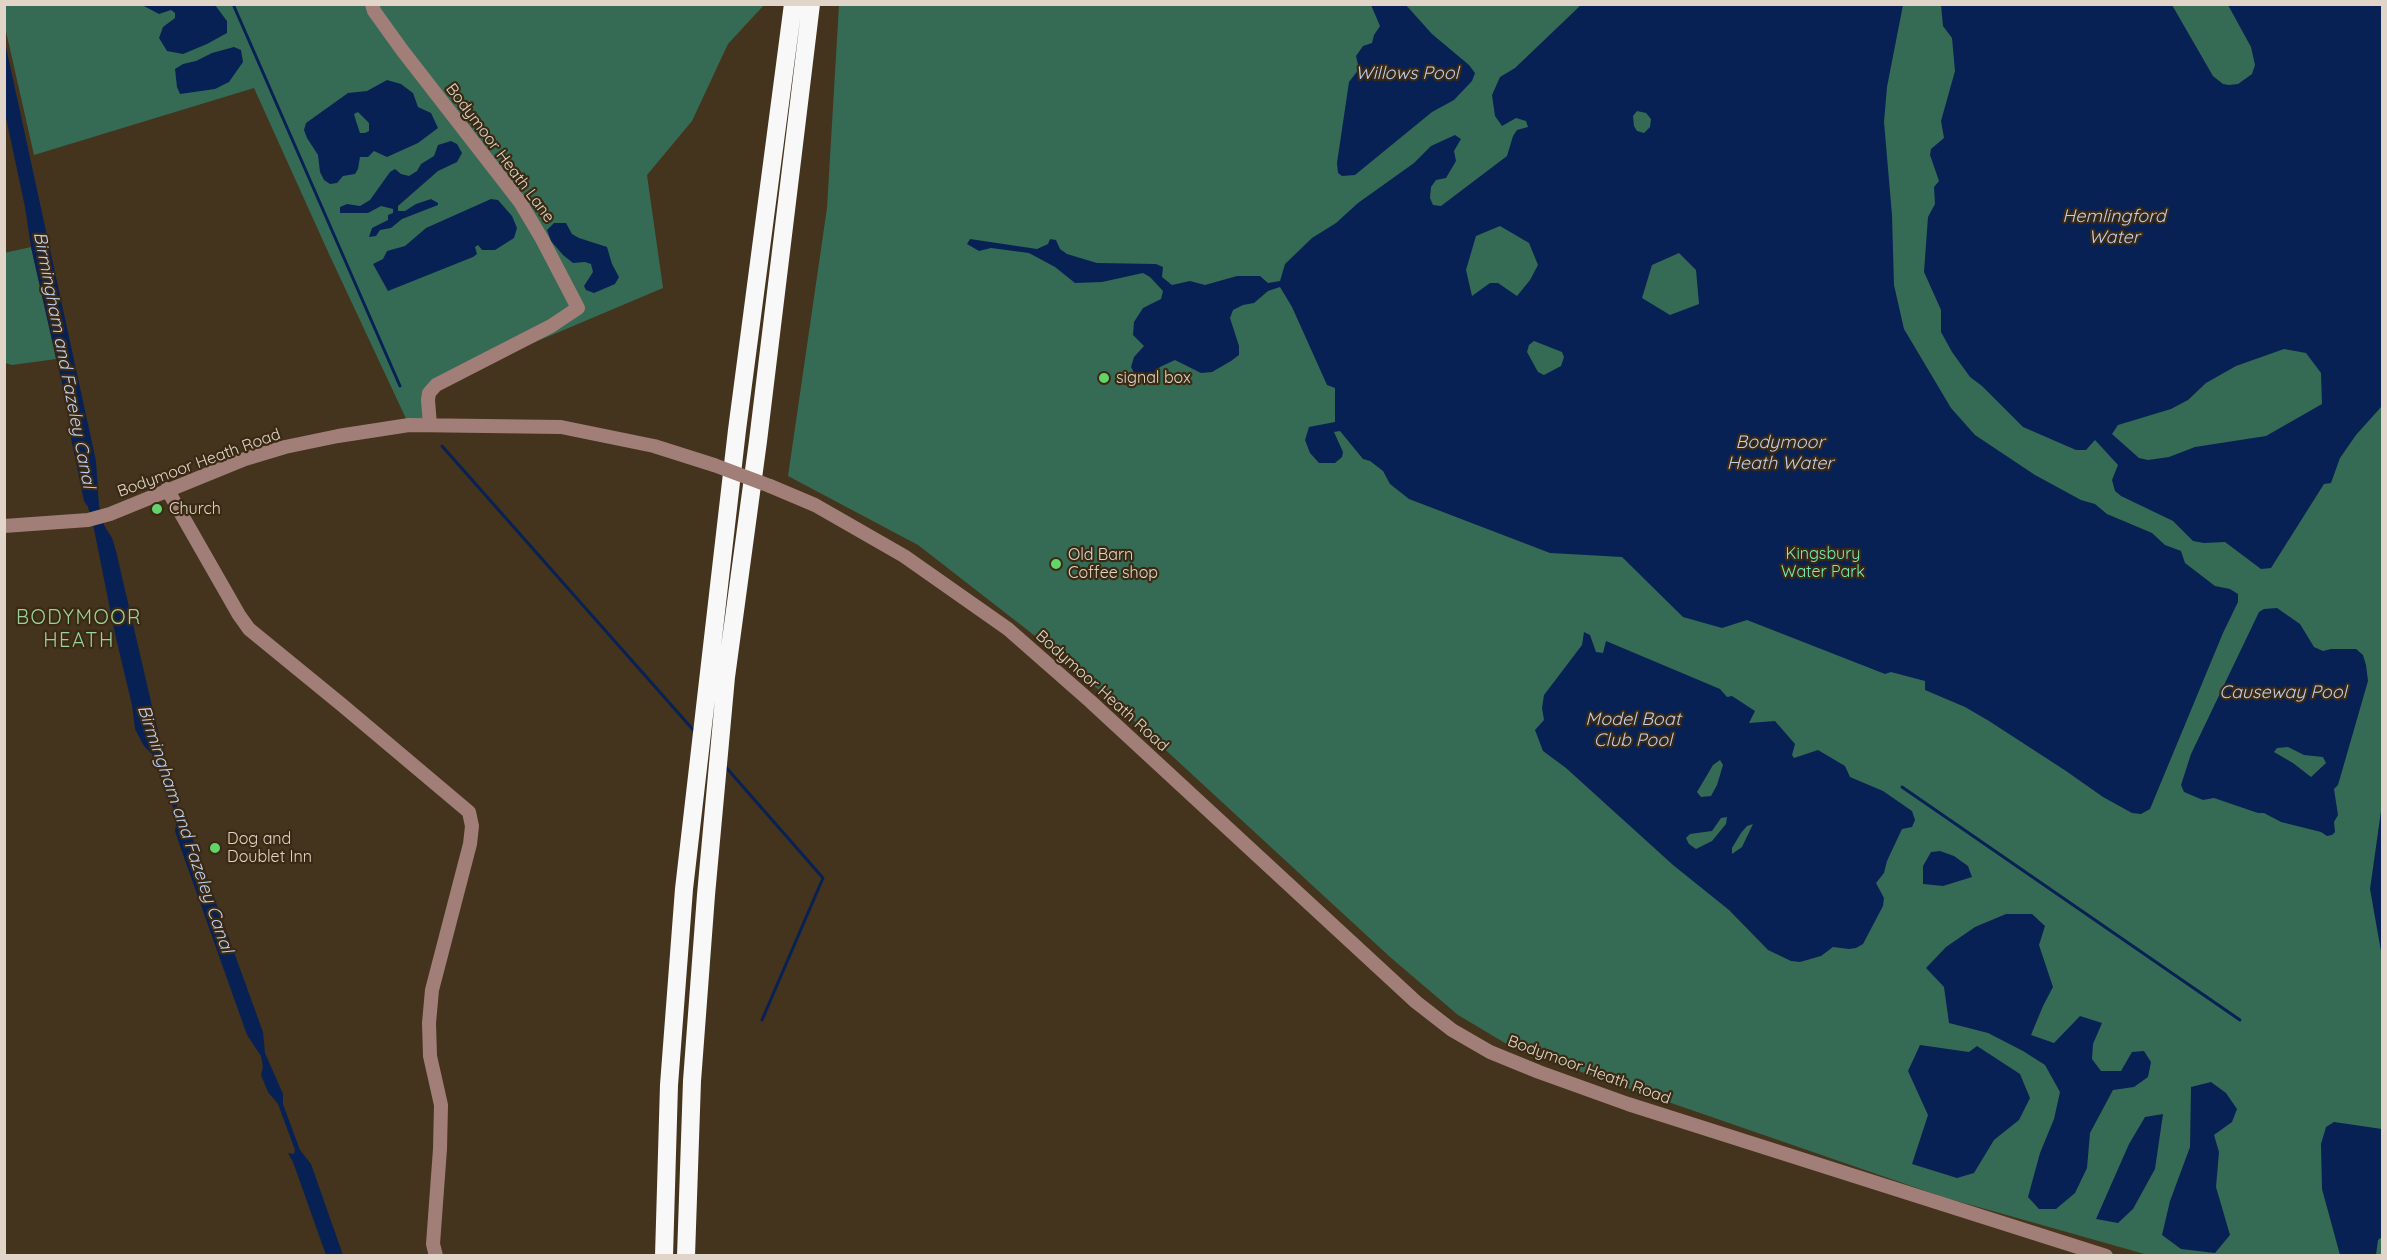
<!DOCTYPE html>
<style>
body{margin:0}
#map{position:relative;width:2387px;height:1260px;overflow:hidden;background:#44331d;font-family:Quicksand,sans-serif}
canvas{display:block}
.frame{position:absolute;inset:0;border:6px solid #e0d5c8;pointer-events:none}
</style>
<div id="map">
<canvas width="2387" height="1260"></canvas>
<div class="frame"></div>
</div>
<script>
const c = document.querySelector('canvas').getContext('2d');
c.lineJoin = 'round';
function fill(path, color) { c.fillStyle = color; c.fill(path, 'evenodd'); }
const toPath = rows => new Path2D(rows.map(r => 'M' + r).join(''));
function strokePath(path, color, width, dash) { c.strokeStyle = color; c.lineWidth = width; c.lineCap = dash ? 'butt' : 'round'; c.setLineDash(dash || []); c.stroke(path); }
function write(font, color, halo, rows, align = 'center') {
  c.font = font + ' Quicksand,sans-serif'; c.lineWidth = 4.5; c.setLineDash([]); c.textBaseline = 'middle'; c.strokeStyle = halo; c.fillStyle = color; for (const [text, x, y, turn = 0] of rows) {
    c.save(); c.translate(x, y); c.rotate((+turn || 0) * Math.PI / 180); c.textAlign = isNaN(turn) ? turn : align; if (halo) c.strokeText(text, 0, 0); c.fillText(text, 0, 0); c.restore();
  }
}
fill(toPath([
 [4,5,764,5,728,44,692,121,647,175,663,288,436,384,430,425,409,425,329,254,254,88,34,155,5,27],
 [839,5,2382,5,2382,1255,2148,1255,1943,1197,1515,1049,1458,1015,1390,957,1119,707,1030,632,918,545,788,476,827,208],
 [31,247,56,359,12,365,5,363,4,253]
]), '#356b54');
fill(toPath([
 [1582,4,1903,5,1887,87,1884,122,1892,215,1894,285,1904,329,1951,408,1975,435,2035,475,2081,500,2095,504,2107,514,2152,533,2165,545,2181,551,2185,563,2215,586,2230,589,2238,594,2238,602,2223,633,2150,809,2141,814,2132,813,2103,797,2066,771,1989,721,1965,707,1925,690,1925,681,1891,672,1885,674,1747,620,1722,628,1683,617,1622,557,1550,553,1409,499,1390,484,1383,471,1370,461,1363,459,1340,431,1334,432,1343,452,1342,457,1335,463,1319,463,1310,453,1305,440,1309,427,1335,422,1335,388,1327,385,1292,307,1280,287,1268,291,1254,303,1243,305,1233,310,1230,318,1239,346,1239,355,1231,361,1212,372,1201,373,1175,360,1160,367,1148,379,1140,378,1135,375,1131,367,1134,357,1144,346,1133,335,1134,322,1143,308,1161,299,1163,291,1150,277,1143,273,1102,282,1075,283,1055,267,1029,253,991,248,979,251,967,244,970,239,1037,249,1048,244,1050,239,1056,240,1060,249,1067,254,1097,263,1156,264,1163,267,1162,277,1172,285,1190,281,1205,285,1237,276,1260,276,1268,283,1280,281,1285,264,1312,238,1336,223,1358,203,1414,163,1431,146,1455,135,1461,139,1454,151,1456,161,1446,178,1436,180,1431,187,1430,198,1433,205,1441,206,1507,156,1513,136,1517,130,1528,127,1526,121,1516,118,1502,126,1495,116,1492,95,1500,77,1515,68],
 [1637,111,1646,113,1651,119,1650,127,1644,133,1637,131,1634,126,1633,116],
 [1500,226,1529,243,1538,265,1530,280,1517,296,1498,283,1490,283,1472,296,1466,270,1476,236],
 [1679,253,1696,270,1699,304,1670,315,1642,298,1652,265],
 [1534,341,1562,352,1564,357,1561,366,1544,375,1538,372,1527,352,1529,345],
 [142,5,215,5,227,21,227,33,207,44,183,54,167,51,159,38,163,27,175,18,175,13,171,10,159,14],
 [1371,5,1406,5,1432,34,1469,65,1475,73,1472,81,1454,100,1432,112,1355,175,1342,176,1338,173,1337,163,1349,82,1359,69,1356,56,1363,46,1372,43,1374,35,1380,26],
 [1941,5,2172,5,2213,76,2223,84,2229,85,2238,84,2252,74,2255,65,2251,47,2228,5,2382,5,2382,406,2356,435,2340,458,2331,483,2324,484,2271,568,2261,569,2225,542,2204,543,2193,541,2173,521,2121,496,2115,491,2112,480,2118,465,2095,440,2086,450,2076,450,2023,427,1982,386,1970,377,1952,352,1941,332,1941,310,1924,272,1928,217,1935,204,1934,187,1939,181,1930,155,1931,149,1944,138,1941,121,1955,71,1952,38,1943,26],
 [2284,349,2306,353,2321,373,2322,404,2266,436,2195,447,2169,457,2148,460,2139,458,2112,434,2118,425,2171,409,2188,400,2206,383,2236,366],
 [4,38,96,461,99,506,104,525,112,538,116,551,159,736,158,750,181,817,190,831,263,1032,265,1053,283,1094,283,1104,300,1150,311,1164,343,1255,326,1255,293,1162,288,1153,294,1154,295,1150,278,1104,268,1092,261,1075,263,1067,261,1056,247,1035,180,846,175,831,177,819,155,757,144,746,135,729,132,705,115,634,94,529,88,507,84,501,71,438,71,423,31,247,25,207,5,113],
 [234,47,241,50,243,62,229,82,215,89,180,94,177,87,175,69,183,64,196,61,212,53],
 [387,80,401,84,413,93,418,107,431,113,438,128,418,143,387,157,374,151,368,157,360,157,358,169,355,174,343,176,337,183,330,184,324,180,320,172,318,155,307,138,304,130,306,123,348,93,367,91],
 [358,112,369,123,369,131,365,133,360,133,356,121,354,114],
 [451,141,457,144,462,153,457,162,438,171,398,206,398,211,405,211,416,204,431,199,438,203,438,205,402,219,391,228,380,230,376,236,369,237,372,228,388,220,388,215,393,213,393,209,381,206,368,213,340,213,340,207,347,204,360,206,370,200,390,172,395,169,401,174,409,176,417,171,421,164,434,156,438,145],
 [491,199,498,200,512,216,517,228,514,238,495,250,482,250,478,245,475,247,477,254,473,257,388,291,373,264,383,259,387,251,405,246,426,228],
 [554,223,566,223,572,234,579,238,607,247,612,264,619,277,615,284,594,293,586,290,584,286,593,272,591,264,585,262,573,263,563,255,551,241,547,230],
 [2277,608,2300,624,2314,647,2323,651,2331,649,2356,649,2363,655,2366,665,2368,681,2338,785,2334,789,2338,815,2334,822,2335,832,2332,835,2327,836,2321,832,2281,822,2264,813,2258,813,2214,798,2203,800,2184,792,2181,785,2191,754,2259,612,2264,609],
 [2288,747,2304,755,2323,757,2326,763,2311,777,2293,763,2274,752,2277,748],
 [1584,632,1590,635,1596,652,1603,653,1606,641,1720,689,1727,697,1732,696,1755,711,1749,723,1775,721,1795,744,1792,755,1794,758,1818,750,1845,766,1850,777,1883,791,1912,811,1915,820,1912,827,1902,829,1887,861,1884,873,1876,883,1884,898,1883,906,1863,944,1856,948,1849,949,1833,947,1821,956,1800,962,1791,961,1768,950,1729,910,1673,865,1566,768,1543,751,1535,730,1544,720,1542,708,1544,695,1582,645],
 [1720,760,1723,765,1717,785,1711,796,1701,797,1697,792,1700,787,1713,765],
 [1727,817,1726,824,1712,841,1696,849,1689,844,1686,838,1690,834,1712,831,1721,818],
 [1753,824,1742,847,1732,854,1732,848,1741,833,1747,826],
 [2382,804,2382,957,2370,889],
 [1940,851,1954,856,1968,866,1972,877,1943,886,1923,884,1923,866,1931,852],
 [2006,914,2032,914,2045,926,2039,945,2053,987,2043,1006,2031,1035,2054,1043,2080,1016,2102,1023,2093,1044,2092,1059,2101,1071,2121,1071,2132,1052,2144,1051,2151,1062,2148,1077,2134,1087,2113,1090,2090,1133,2087,1168,2075,1193,2056,1209,2039,1209,2028,1197,2040,1153,2054,1119,2060,1092,2045,1065,2023,1051,1988,1033,1949,1023,1944,987,1926,968,1946,947,1975,927],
 [1920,1045,1969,1052,1977,1046,2020,1074,2030,1098,2019,1120,1994,1140,1974,1173,1957,1178,1912,1164,1928,1115,1908,1071],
 [2211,1082,2226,1093,2237,1109,2232,1122,2214,1135,2219,1152,2216,1187,2230,1235,2215,1253,2181,1249,2162,1235,2170,1201,2190,1147,2191,1087],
 [2163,1114,2155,1169,2133,1209,2118,1223,2096,1219,2129,1144,2145,1117],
 [2334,1122,2382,1129,2382,1237,2378,1240,2376,1255,2340,1255,2322,1189,2321,1144,2326,1127]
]), '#082155');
strokePath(toPath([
 [233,4,400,386],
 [442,446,696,733],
 [724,765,823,878,762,1020],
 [1902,787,2240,1020]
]), '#082155', 3);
strokePath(toPath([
 [372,4,374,11,402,50,520,202,542,239,578,308,551,326,436,385,429,393,428,400,430,425],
 [770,486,815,505,904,556,1008,629,1090,701,1416,1002,1452,1030,1490,1052,1539,1072,1628,1104,2106,1256],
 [167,489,239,615,249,629,342,705,469,812,472,826,470,844,432,990,429,1023,430,1056,441,1105,440,1149,433,1244,436,1256],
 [4,526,88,520,110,514,245,459,285,447,338,436,409,425,561,427,654,446,714,465]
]), '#a17e78', 14);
strokePath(toPath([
 [664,1256,669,1085,684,889,737,430,793,4],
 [686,1256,692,1081,706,895,726,677,758,441,811,4]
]), '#f8f8f8', 18);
strokePath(toPath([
 [714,465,770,486]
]), '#a17e78', 14);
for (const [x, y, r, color] of [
 [1104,378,6,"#62d469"],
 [157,509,6,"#62d469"],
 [1056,564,6,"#62d469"],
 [215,848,6,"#62d469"]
]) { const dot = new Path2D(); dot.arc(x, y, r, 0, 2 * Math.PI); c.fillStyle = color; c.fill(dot); strokePath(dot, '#3a2913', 2); }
write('16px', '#e0d5c8', '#3a2913', [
 ["Bodymoor Heath Lane",500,153,53],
 ["Bodymoor Heath Road",199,463,-20],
 ["Bodymoor Heath Road",1102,691,42],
 ["Bodymoor Heath Road",1589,1070,20]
]);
write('16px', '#e0d5c8', '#3a2913', [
 ["signal box",1116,378],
 ["Church",169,509],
 ["Old Barn",1068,555],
 ["Coffee shop",1068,573],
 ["Dog and",227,839],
 ["Doublet Inn",227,857]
], 'left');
write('16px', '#77eebd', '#3a2913', [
 ["Kingsbury",1823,554],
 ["Water Park",1823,572]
]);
write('italic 18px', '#bed0f2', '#3a2913', [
 ["Willows Pool",1407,74],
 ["Hemlingford",2114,217],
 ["Water",2114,238],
 ["Birmingham and Fazeley Canal",64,360,79],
 ["Bodymoor",1780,443],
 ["Heath Water",1780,464],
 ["Causeway Pool",2283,693],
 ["Model Boat",1633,720],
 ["Club Pool",1633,741],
 ["Birmingham and Fazeley Canal",185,829,71]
]);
c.letterSpacing = '1.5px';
write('20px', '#99d399', '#3a2913', [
 ["BODYMOOR",79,618],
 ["HEATH",79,641]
]);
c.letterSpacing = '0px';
</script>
